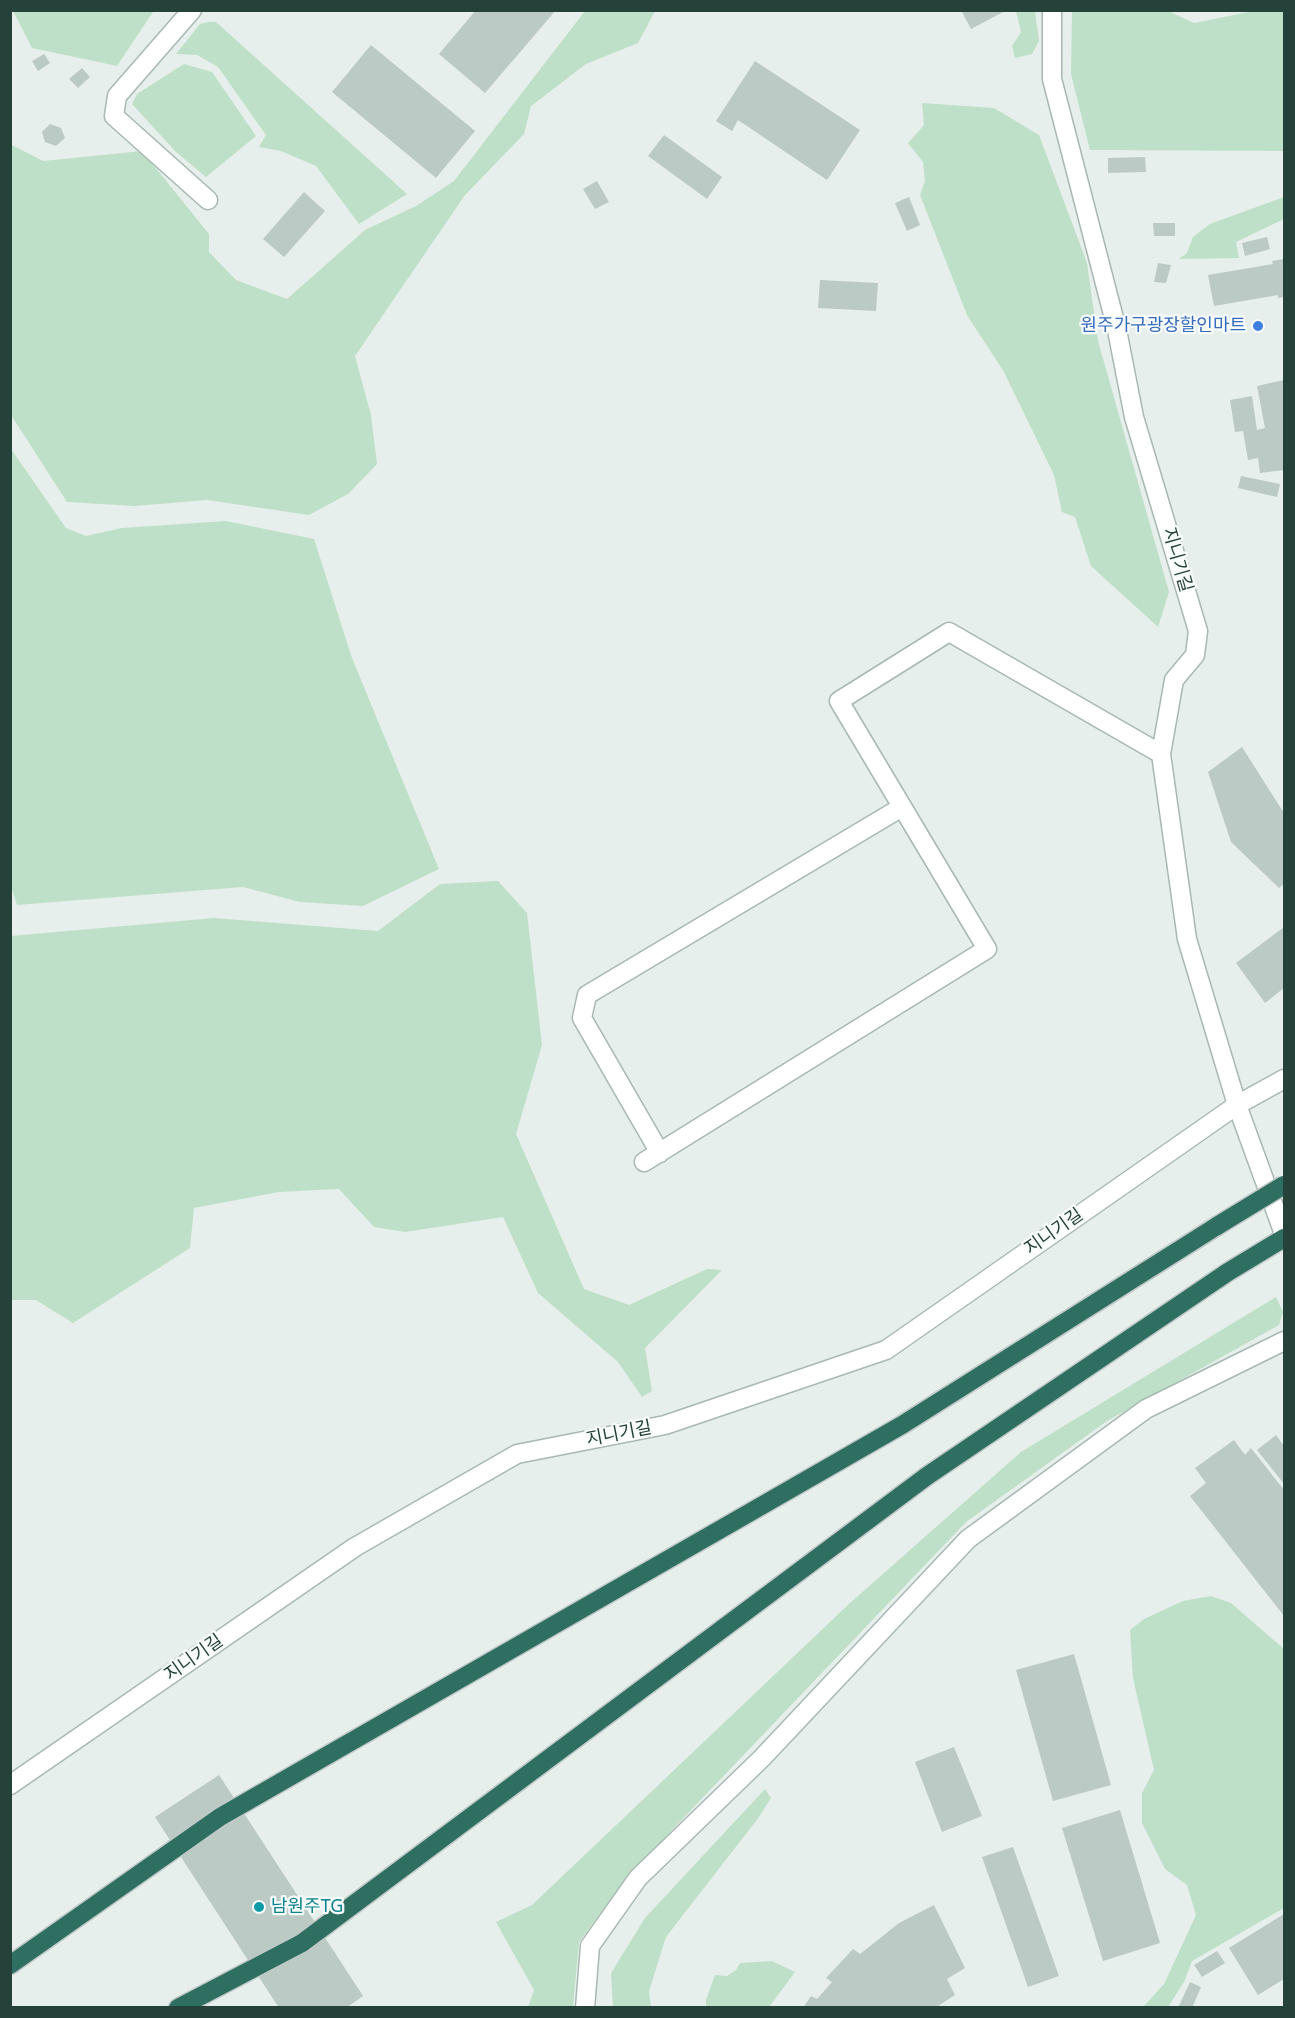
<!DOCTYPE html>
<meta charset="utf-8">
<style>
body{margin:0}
#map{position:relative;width:1295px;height:2018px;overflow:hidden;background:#e6efeb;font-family:"Noto Sans",sans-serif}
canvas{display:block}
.frame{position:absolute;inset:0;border:12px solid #24423a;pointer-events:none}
</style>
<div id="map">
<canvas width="1295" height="2018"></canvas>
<div class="frame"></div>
</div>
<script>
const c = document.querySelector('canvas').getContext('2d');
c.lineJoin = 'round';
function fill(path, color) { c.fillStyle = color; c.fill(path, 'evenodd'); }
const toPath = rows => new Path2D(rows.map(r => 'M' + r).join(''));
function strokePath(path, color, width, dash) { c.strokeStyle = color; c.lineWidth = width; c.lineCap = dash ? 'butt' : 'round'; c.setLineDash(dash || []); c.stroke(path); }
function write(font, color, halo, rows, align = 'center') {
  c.font = font + ' "Noto Sans","Noto Sans KR",sans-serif'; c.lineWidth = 4.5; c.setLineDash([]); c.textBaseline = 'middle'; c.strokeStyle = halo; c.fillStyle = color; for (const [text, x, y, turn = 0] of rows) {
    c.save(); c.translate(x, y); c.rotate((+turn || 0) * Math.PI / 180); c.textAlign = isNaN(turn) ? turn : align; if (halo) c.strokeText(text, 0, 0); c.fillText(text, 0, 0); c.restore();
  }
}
fill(toPath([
 [150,10,153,12,117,66,32,48,13,11],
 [585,11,655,11,638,43,586,64,531,106,524,134,465,195,355,356,371,415,377,464,348,494,309,515,207,500,135,506,67,502,11,415,10,144,43,161,142,151,209,234,209,252,236,280,287,299,365,230,416,206,454,181],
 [1016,11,1035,11,1039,41,1032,54,1015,58,1012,46,1021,32],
 [1072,11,1168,11,1194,23,1254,11,1284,11,1284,151,1090,150,1071,74],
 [208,22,216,22,407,194,359,224,316,166,281,151,259,147,266,135,218,67,197,55,176,54,200,24],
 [184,64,212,72,256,136,206,177,176,152,132,104,137,94],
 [922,103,994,108,1039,135,1087,263,1098,341,1169,592,1158,627,1091,566,1075,517,1062,512,1054,475,1004,372,967,315,920,195,925,181,923,162,908,143,924,125],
 [1284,197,1284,219,1236,242,1239,258,1179,259,1187,253,1193,237,1210,224],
 [11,449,66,528,86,536,122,528,226,521,314,539,352,658,439,869,363,906,300,902,243,887,17,905,10,883],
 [498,881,527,913,542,1045,516,1134,584,1289,629,1305,707,1269,722,1270,645,1348,652,1391,642,1397,618,1362,538,1293,503,1217,405,1232,374,1227,339,1189,279,1192,194,1208,190,1248,73,1323,36,1300,11,1300,11,936,214,918,378,931,440,884],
 [1276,1297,1283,1312,1279,1325,1107,1421,966,1522,628,1876,579,1942,573,2007,528,2007,534,1990,496,1922,532,1905,850,1603,1021,1452],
 [1211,1596,1231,1603,1284,1649,1284,1908,1192,1961,1184,1982,1168,2007,1143,2007,1164,1984,1196,1915,1187,1885,1165,1869,1142,1823,1142,1793,1154,1770,1133,1678,1130,1630,1144,1619,1183,1601],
 [765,1789,771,1798,759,1817,666,1937,649,1991,651,2007,613,2007,611,1973,645,1918],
 [772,1961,795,1972,769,2007,706,2007,706,2000,715,1975,727,1976,736,1970,740,1963]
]), '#bfe0c8');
fill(toPath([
 [476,10,556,10,485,93,439,54],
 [961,10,1007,10,971,29],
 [371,45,475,131,436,178,332,92],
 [44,54,50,63,38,71,32,61],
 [755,61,860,130,827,180,738,120,732,131,716,121],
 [82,68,90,77,78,88,69,79],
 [50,124,61,128,65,138,56,146,45,142,42,132],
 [664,135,722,177,707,199,648,156],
 [1145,157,1146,172,1108,173,1108,158],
 [597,181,609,202,595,209,583,189],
 [304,192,325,211,284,257,263,239],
 [909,197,920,225,907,231,895,203],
 [1153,223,1175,223,1175,236,1154,236],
 [1267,237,1270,249,1245,256,1242,243],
 [1284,259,1284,297,1278,298,1278,295,1214,306,1208,275,1273,264,1272,261],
 [1158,263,1171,265,1166,283,1154,282],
 [820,280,878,283,876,311,818,308],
 [1284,380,1284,470,1260,473,1258,458,1248,460,1243,431,1235,432,1230,400,1252,396,1257,430,1265,428,1257,386],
 [1241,476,1280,484,1277,497,1238,488],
 [1242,747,1284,813,1284,884,1279,888,1231,842,1208,772],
 [1284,927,1284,988,1265,1003,1236,963],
 [1276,1435,1284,1446,1284,1484,1257,1450],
 [1234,1440,1245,1455,1251,1448,1284,1490,1284,1616,1190,1496,1206,1483,1195,1468],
 [1074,1654,1111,1785,1053,1801,1016,1670],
 [954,1747,982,1816,942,1832,915,1762],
 [219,1775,363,1996,346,2008,279,2008,155,1817],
 [1120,1810,1160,1943,1103,1961,1062,1828],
 [1013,1847,1059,1976,1028,1987,982,1857],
 [934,1905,965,1968,947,1979,955,1995,935,2008,803,2008,811,1996,817,1999,832,1982,826,1978,853,1949,860,1954,899,1923],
 [1284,1914,1284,1979,1258,1995,1229,1948],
 [1217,1951,1225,1963,1202,1977,1194,1965],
 [1190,1982,1201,1987,1192,2008,1178,2008]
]), '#bbcac4');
const minor = toPath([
 [192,10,117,96,114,116,208,200],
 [1052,10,1052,79,1117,330,1134,417,1198,631,1195,655,1174,680,1161,754,1187,939,1237,1105,1284,1234],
 [660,1153,582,1018,587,995,902,807],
 [644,1162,987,949,839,701,949,632,1161,754],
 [10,1785,355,1547,517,1454,665,1425,886,1350,1237,1105,1284,1079],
 [585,2008,590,1946,638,1878,762,1758,968,1539,1146,1409,1284,1341]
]);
const highway = toPath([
 [10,1965,220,1817,902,1425,1217,1226],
 [178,2008,302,1943,927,1476,1228,1272,1284,1238]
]);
strokePath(minor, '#a8b8b2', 21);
strokePath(highway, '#c2cac8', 21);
strokePath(minor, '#fff', 18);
strokePath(highway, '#2f6f62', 18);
const highwayBridge = toPath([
 [1217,1226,1284,1185]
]);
strokePath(highwayBridge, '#c2cac8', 21, []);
strokePath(highwayBridge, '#2f6f62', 18);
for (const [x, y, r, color] of [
 [1258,326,6,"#3f7fe0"],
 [259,1907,6,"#0f9aa8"]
]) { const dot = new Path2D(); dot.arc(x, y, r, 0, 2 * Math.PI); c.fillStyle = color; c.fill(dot); strokePath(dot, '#f7fbf9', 2); }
write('18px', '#366cbe', '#f7fbf9', [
 ["원주가구광장할인마트",1246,326]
], 'right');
write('18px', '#24423a', '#f7fbf9', [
 ["지니기길",1177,560,74],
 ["지니기길",1054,1232,-35],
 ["지니기길",619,1434,-11],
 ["지니기길",194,1658,-35]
]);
write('18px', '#0d838f', '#f7fbf9', [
 ["남원주TG",271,1907]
], 'left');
</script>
